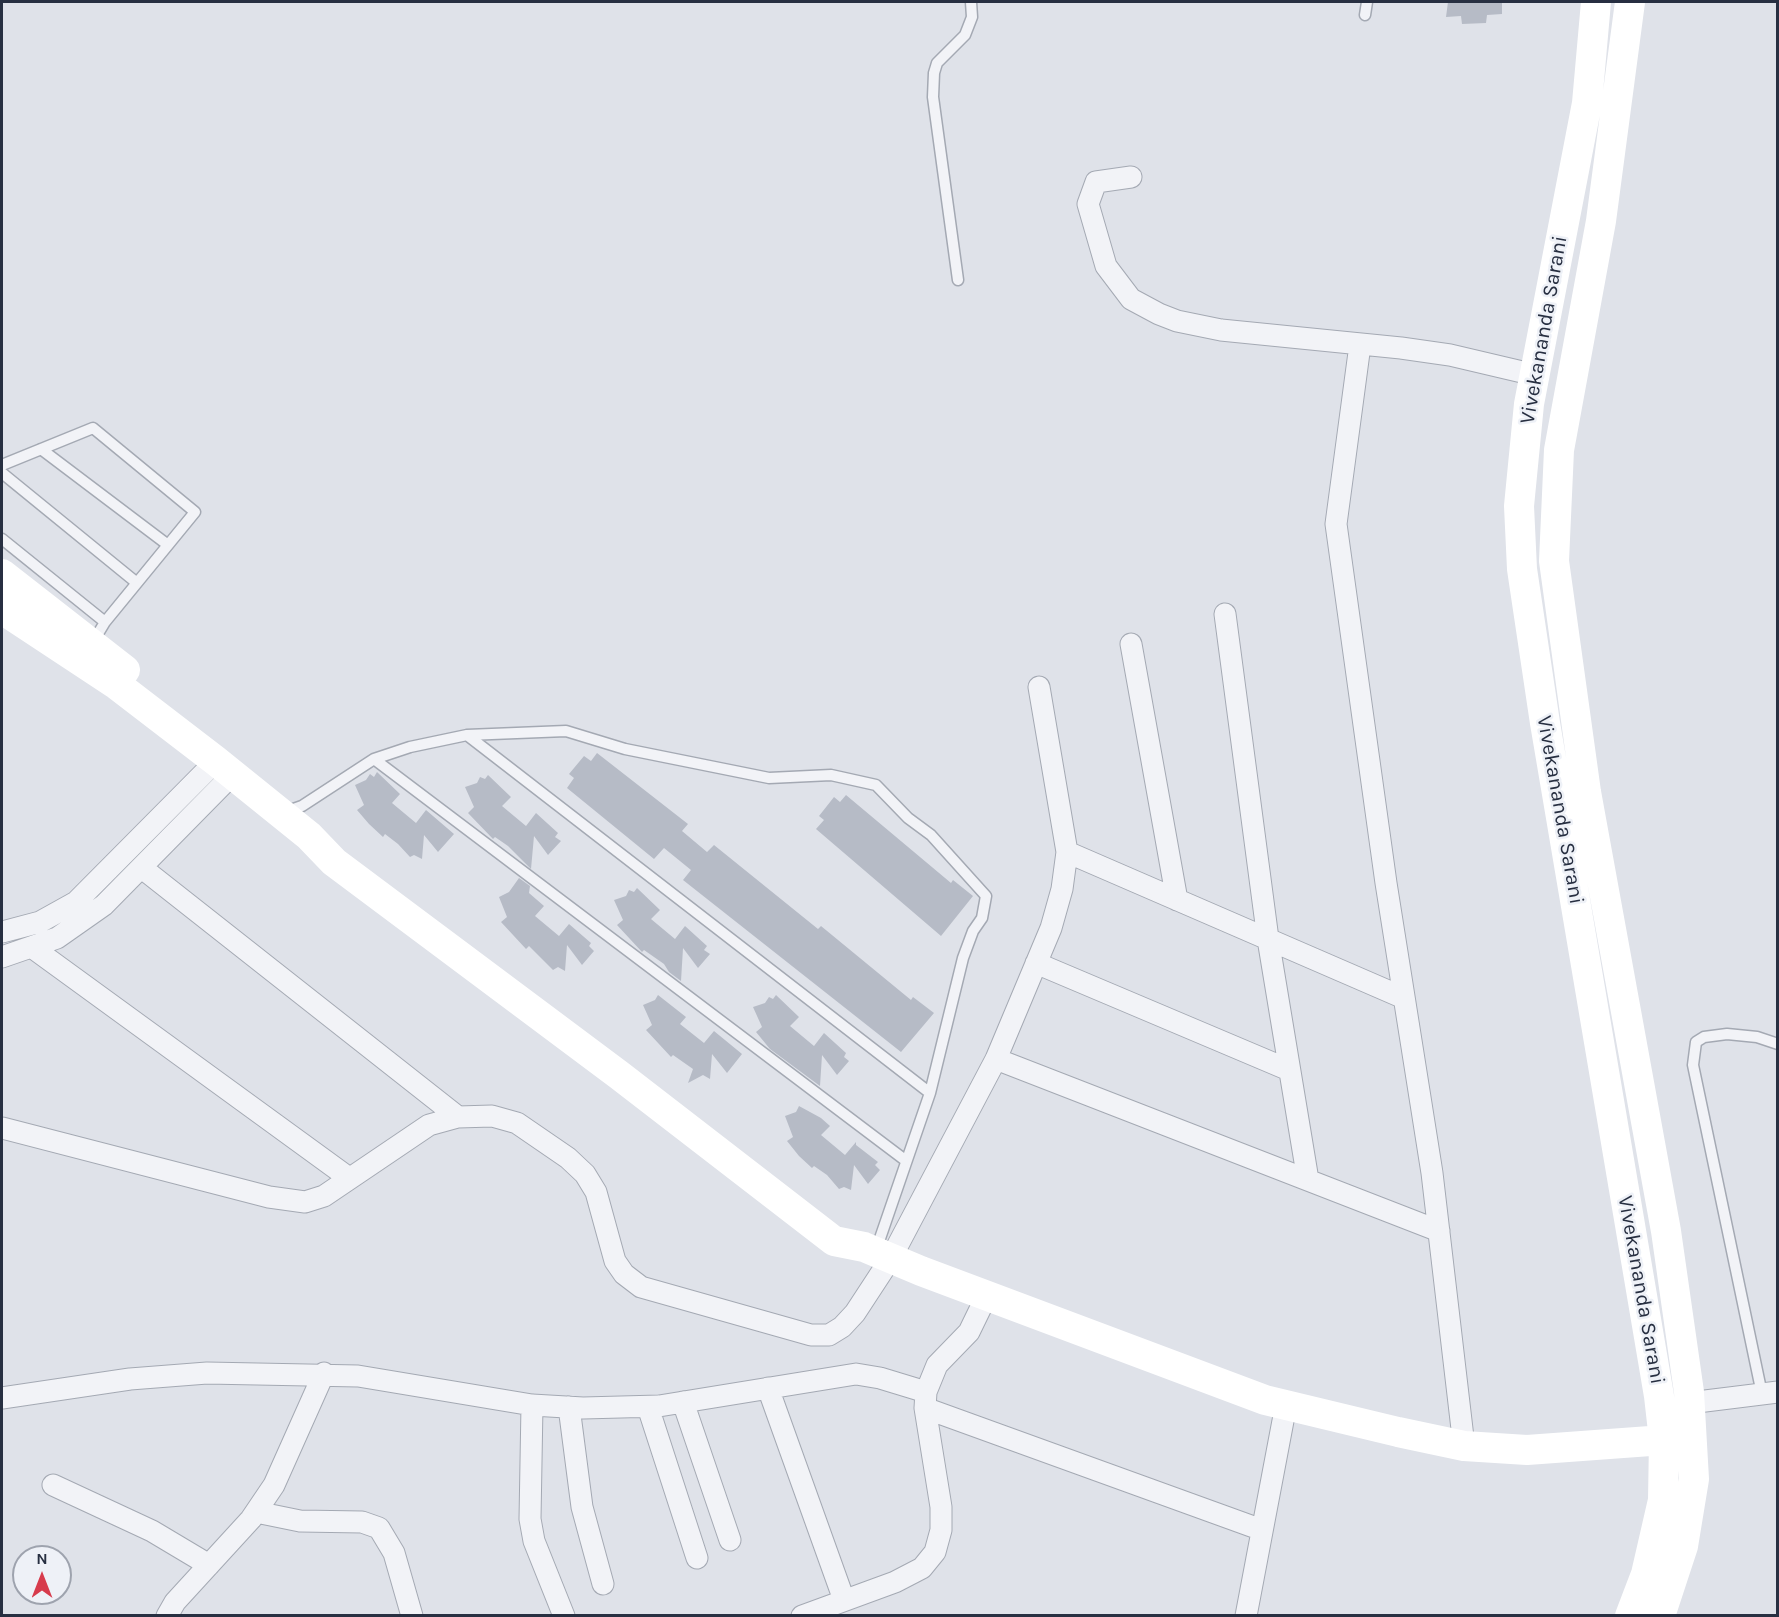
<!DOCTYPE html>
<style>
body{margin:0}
#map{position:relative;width:1779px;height:1617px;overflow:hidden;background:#dfe2e9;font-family:Karla,sans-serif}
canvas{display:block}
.frame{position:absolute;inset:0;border:3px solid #272f41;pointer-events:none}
.north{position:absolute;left:12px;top:1545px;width:60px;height:60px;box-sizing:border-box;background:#eef1f7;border:2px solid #9ea3ae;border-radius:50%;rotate:0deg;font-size:16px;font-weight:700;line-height:24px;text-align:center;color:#272f41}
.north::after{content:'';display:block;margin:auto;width:21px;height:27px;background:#d73b4c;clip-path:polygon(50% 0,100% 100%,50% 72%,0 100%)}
</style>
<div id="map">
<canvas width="1779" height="1617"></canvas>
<div class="frame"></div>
<div class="north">N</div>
</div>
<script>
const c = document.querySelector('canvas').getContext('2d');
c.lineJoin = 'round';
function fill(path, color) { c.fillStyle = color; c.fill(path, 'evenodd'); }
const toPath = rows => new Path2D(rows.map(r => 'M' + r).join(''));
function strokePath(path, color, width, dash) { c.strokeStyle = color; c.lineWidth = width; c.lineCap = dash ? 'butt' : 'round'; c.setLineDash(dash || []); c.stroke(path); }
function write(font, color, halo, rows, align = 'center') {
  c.font = font + ' Karla,sans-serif'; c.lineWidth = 5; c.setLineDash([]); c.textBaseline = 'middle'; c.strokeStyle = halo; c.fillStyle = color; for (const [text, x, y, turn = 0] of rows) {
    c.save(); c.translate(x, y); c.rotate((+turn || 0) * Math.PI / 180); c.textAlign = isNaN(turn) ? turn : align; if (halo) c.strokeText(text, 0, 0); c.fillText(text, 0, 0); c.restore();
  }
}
fill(toPath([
 [1448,2,1502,2,1502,14,1487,15,1486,23,1462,24,1461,16,1446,17],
 [597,753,688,824,682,831,707,852,714,845,818,929,821,926,911,1000,913,997,934,1013,901,1052,683,880,691,870,664,848,654,859,567,788,574,778,569,774,584,756,591,761],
 [377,772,400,794,392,803,416,823,426,810,454,834,438,852,424,835,422,859,414,855,410,857,398,844,385,834,383,837,369,824,357,810,364,805,355,785,366,780,370,774,374,777],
 [488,775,511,797,502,806,526,826,536,813,558,833,555,837,561,841,548,855,534,836,531,869,508,846,495,837,493,839,468,813,474,807,465,787,477,783,480,777,485,779],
 [846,795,951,883,953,880,973,896,941,936,816,829,824,820,819,816,834,797,840,802],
 [519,878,530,886,529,893,544,906,535,916,559,936,569,924,591,943,589,946,594,951,582,965,567,945,565,971,558,967,553,970,529,946,526,949,501,922,507,917,499,897,509,892],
 [637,888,660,910,651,919,675,939,685,926,707,946,704,950,710,954,698,968,683,948,681,981,669,972,664,964,644,950,642,952,617,925,623,920,614,900,626,896,629,890,634,892],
 [658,995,686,1017,680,1024,704,1043,714,1031,742,1054,727,1073,712,1054,710,1079,703,1075,688,1083,693,1069,673,1055,671,1057,646,1030,652,1025,643,1005,655,1000],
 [776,995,799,1017,790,1026,814,1046,824,1033,846,1053,844,1057,849,1061,837,1075,822,1055,820,1086,770,1049,756,1032,762,1027,753,1007,765,1003,769,997,773,999],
 [799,1106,821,1118,830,1126,821,1135,845,1155,856,1142,856,1145,878,1162,875,1165,880,1170,868,1184,854,1165,851,1190,844,1187,839,1189,827,1175,814,1166,812,1168,799,1156,787,1141,793,1137,785,1116,796,1112]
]), '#b6bbc6');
const lane = toPath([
 [1365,15,1367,2],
 [958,280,933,97,934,73,937,63,965,35,972,17,971,2],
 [41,449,168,545],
 [2,465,93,428,195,512,105,622],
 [2,473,137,583],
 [2,539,105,622,93,642],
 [467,735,930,1093],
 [374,759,905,1160],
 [285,812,302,806,374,759,410,747,467,735,566,731,625,749,769,778,831,775,876,785,908,818,931,835,986,896,982,918,973,931,963,958,930,1093,876,1250],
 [1762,1394,1693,1065,1696,1042,1704,1037,1727,1034,1757,1037,1778,1044]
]);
const street = toPath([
 [1131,177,1096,182,1088,204,1106,266,1131,299,1159,314,1177,321,1221,330,1401,348,1450,355,1535,375],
 [1360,345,1336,524,1386,883,1432,1173,1464,1446],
 [1225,614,1268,939,1308,1180],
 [1131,644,1177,900],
 [1067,852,1404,998],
 [142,868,458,1117],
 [2,932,40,922,76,902,216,761],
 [33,948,349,1178],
 [2,957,57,938,104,905,233,774],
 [1036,963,1289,1070],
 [996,1059,1439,1231],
 [2,1128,269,1197,305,1202,324,1196,429,1125,458,1117,492,1116,517,1123,568,1158,585,1174,596,1192,615,1261,624,1274,641,1287,811,1335,829,1335,842,1327,855,1313,891,1258,996,1059,1051,928,1062,889,1067,852,1039,687],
 [768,1388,844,1600],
 [2,1398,130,1379,207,1373,358,1376,532,1405,583,1408,659,1406,856,1374,880,1378,926,1392],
 [683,1402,730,1540],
 [1689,1403,1778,1392],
 [532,1405,530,1519,534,1541,564,1616],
 [569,1407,582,1507,603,1584],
 [648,1407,697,1558],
 [925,1408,1262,1530],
 [53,1485,152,1531,209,1565],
 [256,1512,300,1521,362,1522,379,1528,394,1553,412,1616],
 [167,1616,175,1602,251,1519,274,1485,324,1373],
 [802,1616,895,1582,922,1568,935,1552,941,1530,941,1507,925,1408,926,1392,937,1365,969,1332,987,1295],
 [1246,1616,1286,1405]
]);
strokePath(lane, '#a4a9b3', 13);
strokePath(street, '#a4a9b3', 23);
strokePath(lane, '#f2f3f7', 10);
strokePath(street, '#f2f3f7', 21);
strokePath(toPath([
 [1596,2,1587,103,1529,404,1519,506,1522,569,1545,723,1659,1396,1664,1440,1663,1500,1646,1574,1630,1616],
 [1630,2,1601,221,1559,450,1554,561,1586,792,1666,1231,1689,1392,1694,1479,1683,1546,1660,1616],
 [2,574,125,670],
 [2,609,117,685,216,761,309,836,334,862,619,1075,834,1241,864,1247,921,1271,1265,1400,1398,1432,1464,1446,1527,1450,1664,1440]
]), '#fff', 30);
write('21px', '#272f41', '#eef1f7', [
 ["Vivekananda Sarani",1544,330,-80],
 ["Vivekananda Sarani",1560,810,80],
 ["Vivekananda Sarani",1641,1290,80]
]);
</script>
